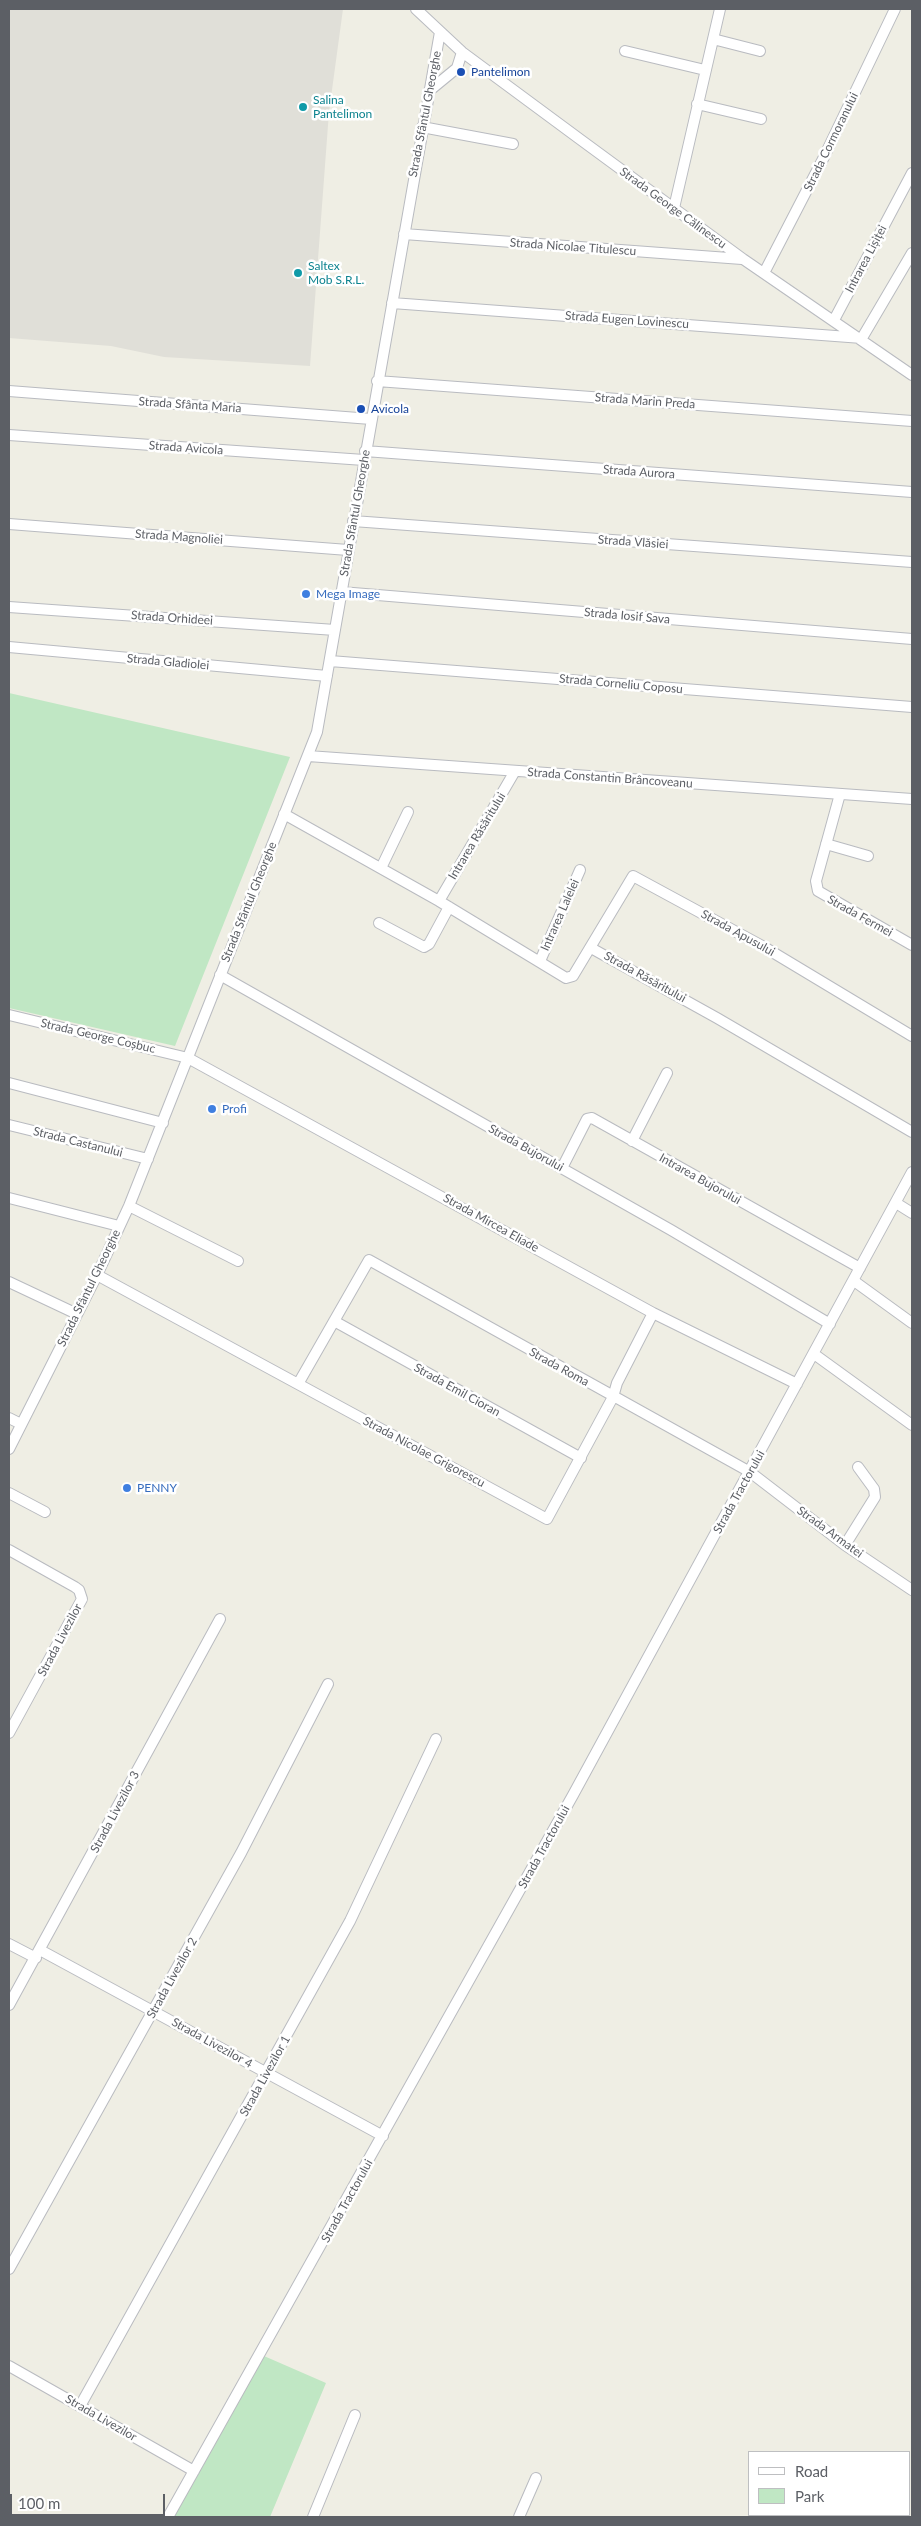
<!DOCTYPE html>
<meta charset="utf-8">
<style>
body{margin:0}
#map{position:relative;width:921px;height:2526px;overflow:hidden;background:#efeee4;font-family:Lato,sans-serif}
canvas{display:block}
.frame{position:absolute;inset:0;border:10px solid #5c5f65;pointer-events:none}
.legend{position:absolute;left:748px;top:2451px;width:162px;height:65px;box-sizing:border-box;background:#fff;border:1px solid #bebfc1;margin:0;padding:6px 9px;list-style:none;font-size:15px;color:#5c5f65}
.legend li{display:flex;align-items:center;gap:10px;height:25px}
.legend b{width:25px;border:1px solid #bebfc1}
.scale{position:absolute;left:10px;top:2494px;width:155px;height:22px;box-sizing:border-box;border:2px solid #5c5f65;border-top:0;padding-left:6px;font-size:15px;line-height:18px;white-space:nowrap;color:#5c5f65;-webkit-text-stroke:4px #fff;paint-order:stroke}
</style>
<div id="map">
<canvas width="921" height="2526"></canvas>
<div class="frame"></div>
<ul class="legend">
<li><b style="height:6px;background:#fff"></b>Road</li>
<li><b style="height:14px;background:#c0e7c4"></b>Park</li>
</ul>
<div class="scale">100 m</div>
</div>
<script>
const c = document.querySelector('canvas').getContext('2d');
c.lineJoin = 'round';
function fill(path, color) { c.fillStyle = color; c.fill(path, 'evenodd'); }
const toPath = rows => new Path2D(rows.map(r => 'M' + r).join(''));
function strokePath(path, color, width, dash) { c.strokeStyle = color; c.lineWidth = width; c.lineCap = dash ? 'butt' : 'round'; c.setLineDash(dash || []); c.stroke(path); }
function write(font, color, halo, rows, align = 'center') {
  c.font = font + ' Lato,sans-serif'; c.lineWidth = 5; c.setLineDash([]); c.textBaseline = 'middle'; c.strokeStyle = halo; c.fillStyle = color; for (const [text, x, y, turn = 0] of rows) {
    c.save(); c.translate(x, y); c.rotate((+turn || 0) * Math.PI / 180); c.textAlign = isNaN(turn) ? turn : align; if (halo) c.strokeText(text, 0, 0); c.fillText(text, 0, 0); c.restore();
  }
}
fill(toPath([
 [9,9,343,9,329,112,310,366,164,357,111,346,9,338]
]), '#e0dfd8');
fill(toPath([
 [9,693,290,757,175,1046,9,1008],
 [264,2356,326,2383,270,2517,172,2517]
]), '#c0e7c4');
const minor = toPath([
 [416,9,462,52,581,140,743,259,912,375],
 [713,39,760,51],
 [625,51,705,70],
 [429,91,457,68,462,52],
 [697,104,761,119],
 [422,127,513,144],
 [674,208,720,9],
 [404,234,742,259],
 [764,273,823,159,895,9],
 [392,303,862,338,912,253],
 [834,320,912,173],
 [377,381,912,421],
 [9,391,371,419],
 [9,435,364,460],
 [365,451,912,492],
 [353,521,912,562],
 [9,524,348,550],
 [341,592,912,639],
 [9,607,335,630],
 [9,647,327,676],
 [330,661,912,707],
 [308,756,912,799],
 [840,794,816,881,818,891,912,945],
 [284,814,439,901,566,978,573,976,633,876,764,947,912,1036],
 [826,844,868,856],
 [381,868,408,812],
 [439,901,515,771],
 [379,923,424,947,429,944,449,907],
 [591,948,717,1018,912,1132],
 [540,961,580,870],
 [220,975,671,1230,830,1324],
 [9,1015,188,1058,653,1313,797,1384],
 [9,1083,163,1123],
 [9,1125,148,1159],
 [632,1141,667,1073],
 [562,1168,587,1119,592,1118,860,1268],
 [9,1198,119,1226],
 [896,1203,912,1213],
 [129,1206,238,1261],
 [97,1275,547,1519,613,1397,617,1383,653,1313],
 [854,1281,912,1323],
 [9,1282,77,1314],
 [334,1321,581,1458],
 [814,1354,912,1425],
 [298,1384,369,1260,750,1472,845,1545,912,1590],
 [9,1418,21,1424],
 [9,1449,97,1275,129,1206,317,732,440,32],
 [9,1493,45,1512],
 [845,1545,875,1497,874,1489,858,1467],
 [9,1550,75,1587,79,1590,82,1599,9,1733],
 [9,1944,36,1958],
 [40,1950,383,2136],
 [9,2005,220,1619],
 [9,2269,241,1853,328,1684],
 [9,2366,194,2471],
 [80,2406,350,1921,436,1739],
 [168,2517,573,1795,912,1172],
 [313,2517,355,2415],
 [519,2517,536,2478]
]);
strokePath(minor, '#b9bbc0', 12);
strokePath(minor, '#fff', 10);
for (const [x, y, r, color] of [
 [461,72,5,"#1a4fb4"],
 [303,107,5,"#0f9aa8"],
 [298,273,5,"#0f9aa8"],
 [361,409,5,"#1a4fb4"],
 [306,594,5,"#3f7fe0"],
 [212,1109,5,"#3f7fe0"],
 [127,1488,5,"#3f7fe0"]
]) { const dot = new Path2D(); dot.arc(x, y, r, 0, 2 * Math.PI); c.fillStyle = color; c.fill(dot); strokePath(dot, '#fff', 2); }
write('12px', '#164399', '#fff', [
 ["Pantelimon",471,72],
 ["Avicola",371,409]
], 'left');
write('12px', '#0d838f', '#fff', [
 ["Salina",313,100],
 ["Pantelimon",313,114],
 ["Saltex",308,266],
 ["Mob S.R.L.",308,280]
], 'left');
write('12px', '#5c5f65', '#fff', [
 ["Strada Sfântul Gheorghe",425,114,-79],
 ["Strada Cormoranului",831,142,-64],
 ["Strada George Călinescu",673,208,36],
 ["Strada Nicolae Titulescu",573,247,4],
 ["Intrarea Lișiței",866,259,-62],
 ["Strada Eugen Lovinescu",627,320,4],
 ["Strada Marin Preda",645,401,4],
 ["Strada Sfânta Maria",190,405,4],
 ["Strada Avicola",186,448,4],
 ["Strada Aurora",639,472,4],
 ["Strada Sfântul Gheorghe",355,513,-80],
 ["Strada Magnoliei",179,537,4],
 ["Strada Vlăsiei",633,542,4],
 ["Strada Iosif Sava",627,616,5],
 ["Strada Orhideei",172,618,4],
 ["Strada Gladiolei",168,662,5],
 ["Strada Corneliu Coposu",621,684,5],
 ["Strada Constantin Brâncoveanu",610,778,4],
 ["Intrarea Răsăritului",477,836,-59],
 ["Strada Sfântul Gheorghe",249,902,-68],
 ["Intrarea Lalelei",560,915,-66],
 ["Strada Fermei",860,916,29],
 ["Strada Apusului",738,933,29],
 ["Strada Răsăritului",645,977,29],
 ["Strada George Coșbuc",98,1036,13],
 ["Strada Castanului",78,1142,14],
 ["Strada Bujorului",526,1148,29],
 ["Intrarea Bujorului",700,1179,29],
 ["Strada Mircea Eliade",491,1223,29],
 ["Strada Sfântul Gheorghe",89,1288,-64],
 ["Strada Roma",559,1367,29],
 ["Strada Emil Cioran",457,1390,29],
 ["Strada Nicolae Grigorescu",424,1452,28],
 ["Strada Tractorului",739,1492,-61],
 ["Strada Armatei",830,1532,36],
 ["Strada Livezilor",60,1640,-62],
 ["Strada Livezilor 3",115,1812,-62],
 ["Strada Tractorului",544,1847,-61],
 ["Strada Livezilor 2",172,1978,-61],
 ["Strada Livezilor 4",212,2043,29],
 ["Strada Livezilor 1",265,2076,-61],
 ["Strada Tractorului",347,2201,-61],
 ["Strada Livezilor",101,2418,30]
]);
write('12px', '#366cbe', '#fff', [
 ["Mega Image",316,594],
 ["Profi",222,1109],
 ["PENNY",137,1488]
], 'left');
</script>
